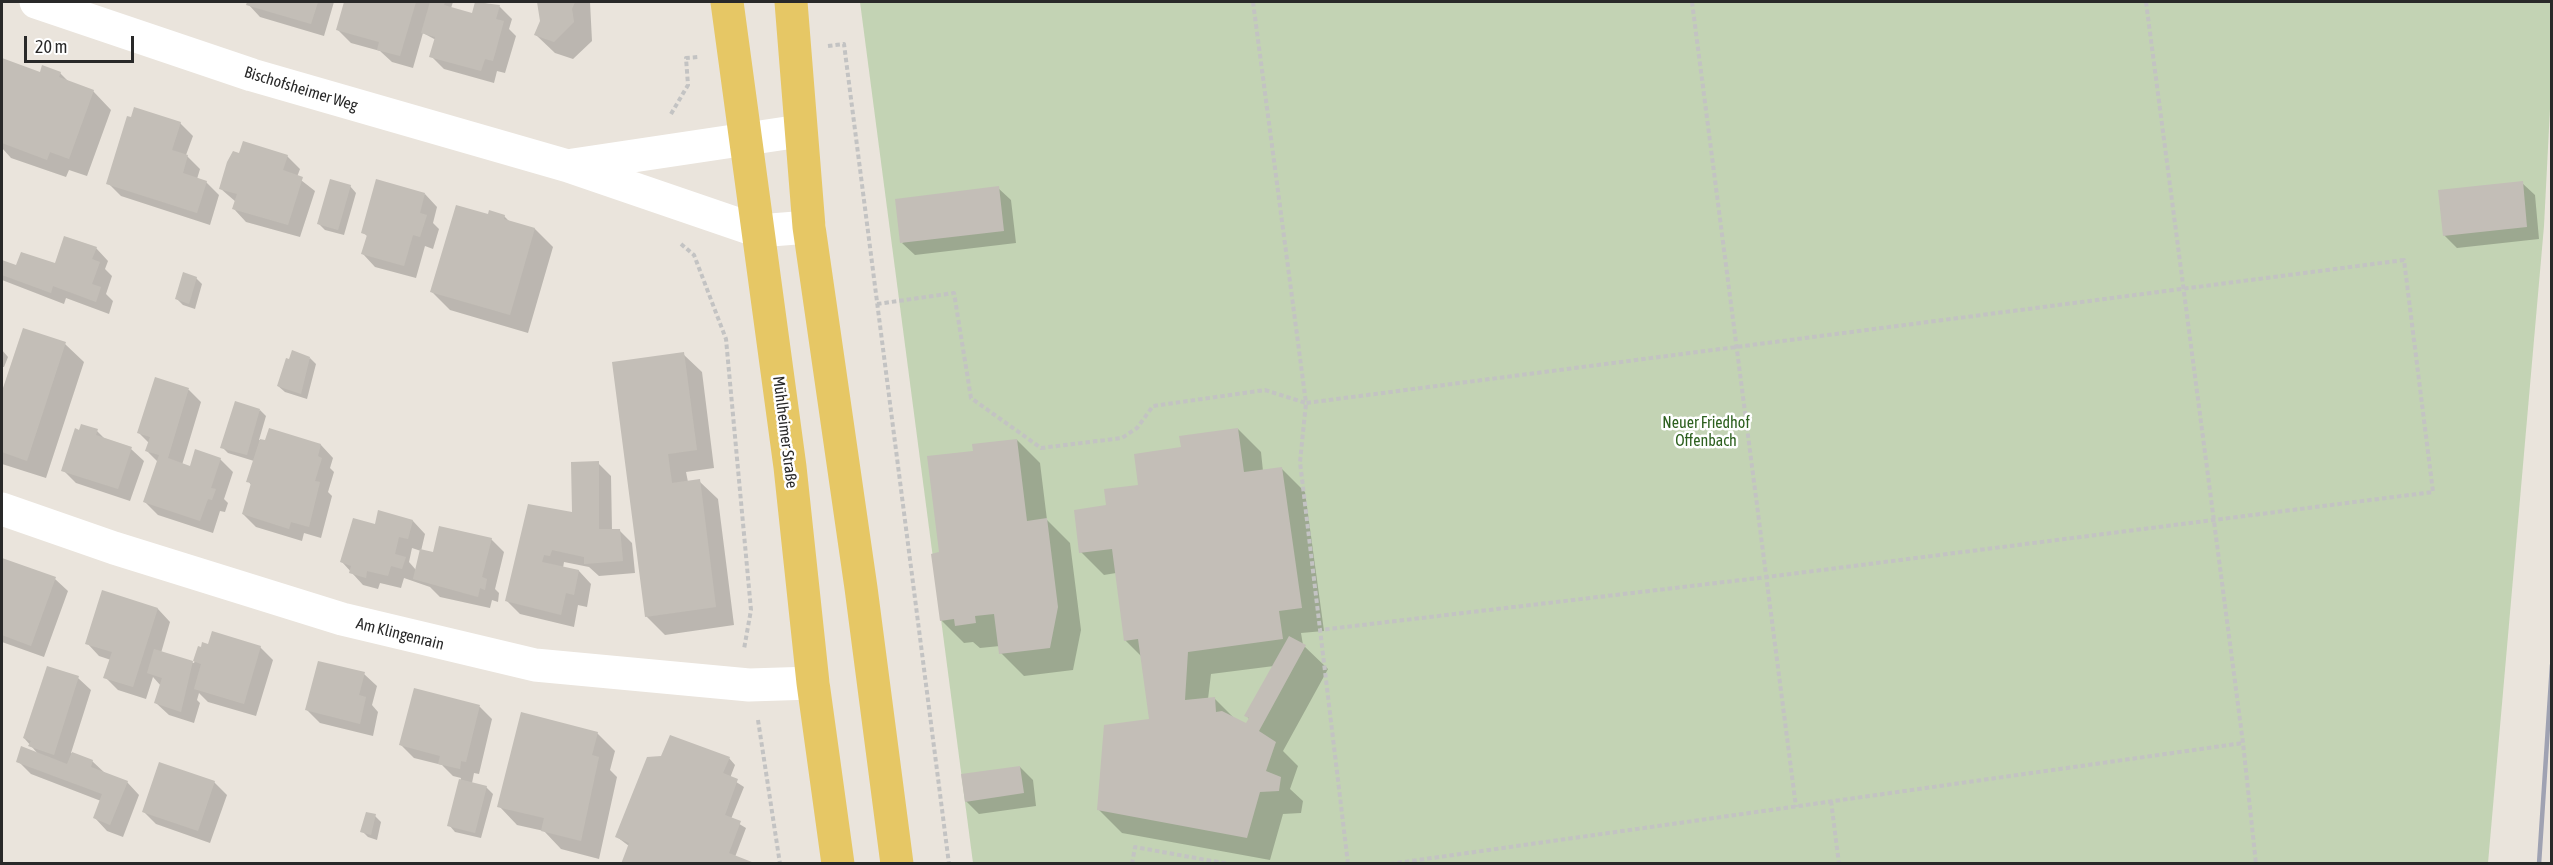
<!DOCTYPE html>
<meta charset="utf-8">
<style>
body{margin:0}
#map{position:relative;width:2553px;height:865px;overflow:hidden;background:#eae4dc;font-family:"Asap Condensed",sans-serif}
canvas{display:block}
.frame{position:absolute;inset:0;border:3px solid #292929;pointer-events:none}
.scale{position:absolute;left:24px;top:36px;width:110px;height:27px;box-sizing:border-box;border:3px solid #292929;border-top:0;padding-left:8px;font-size:18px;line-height:21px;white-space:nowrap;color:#292929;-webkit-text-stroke:4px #fff;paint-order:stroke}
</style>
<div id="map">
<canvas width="2553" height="865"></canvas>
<div class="frame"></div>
<div class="scale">20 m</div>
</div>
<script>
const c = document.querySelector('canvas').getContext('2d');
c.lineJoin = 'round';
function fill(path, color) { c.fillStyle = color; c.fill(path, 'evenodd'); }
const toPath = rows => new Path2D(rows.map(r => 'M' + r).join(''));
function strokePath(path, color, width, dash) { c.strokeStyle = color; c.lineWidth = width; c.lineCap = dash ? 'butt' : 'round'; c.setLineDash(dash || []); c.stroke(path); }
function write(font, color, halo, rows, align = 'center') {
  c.font = font + ' "Asap Condensed",sans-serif'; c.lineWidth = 5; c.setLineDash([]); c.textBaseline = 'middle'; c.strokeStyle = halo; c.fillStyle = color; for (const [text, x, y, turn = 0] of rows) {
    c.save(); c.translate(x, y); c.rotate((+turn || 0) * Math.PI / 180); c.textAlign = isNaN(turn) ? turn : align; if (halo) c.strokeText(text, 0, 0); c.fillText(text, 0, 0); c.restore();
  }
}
fill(toPath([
 [860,2,2551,2,2551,89,2544,226,2488,863,973,863]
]), '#c3d3b4');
fill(toPath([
 [248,2,334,2,324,36,260,17,248,4],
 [346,2,453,2,451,8,473,14,477,2,499,6,512,19,509,29,516,36,505,73,497,71,494,83,444,69,431,56,436,40,423,33,413,68,392,62,380,51,351,43,338,30],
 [539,2,590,2,592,41,573,59,555,53,536,35,541,21],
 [2,59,41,74,60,73,70,83,93,91,111,110,87,176,69,170,66,177,11,158,2,148],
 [180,123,193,136,186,155,200,169,197,179,206,182,219,195,210,225,121,196,108,183],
 [287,156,300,169,297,177,315,191,300,237,246,222,234,209,236,202,221,189],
 [2522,183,2535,195,2539,239,2457,248,2444,235],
 [350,186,356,193,344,235,325,230,319,224],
 [998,188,1011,200,1016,243,915,255,902,243],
 [425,194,437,207,433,223,439,229,433,249,425,246,416,278,375,267,363,254,368,237,363,232],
 [489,216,504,216,510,222,535,229,553,247,528,333,450,310,432,292],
 [96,248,108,261,105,269,112,276,106,294,113,301,109,314,66,298,64,304,2,280,2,262,17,267,55,265],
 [196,278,202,284,195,309,183,305,177,299],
 [65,344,84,362,46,478,2,464,2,392],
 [2,350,8,357,4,367,2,367],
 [683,354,702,372,714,468,686,472,688,482,699,481,718,499,734,625,665,635,646,616,614,363],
 [310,358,316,364,307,399,285,392,278,386],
 [156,379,189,390,201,402,182,465,191,468,220,459,233,472,224,499,228,503,225,512,220,511,213,533,158,515,145,502,158,462,147,451,150,444,139,433],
 [260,410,266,416,259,440,321,445,333,458,330,468,334,472,328,492,332,496,321,538,304,533,302,541,256,527,243,514,252,486,248,481,254,461,228,453,222,447],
 [1238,429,1261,452,1263,471,1282,469,1305,492,1324,631,1301,633,1303,645,1328,669,1283,751,1298,766,1290,789,1303,801,1301,813,1283,814,1270,860,1122,833,1099,810,1150,721,1142,657,1125,640,1116,573,1104,575,1081,552,1108,506,1140,486,1182,449],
 [1274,666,1246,715,1250,720,1247,725,1236,720,1215,699,1208,699,1211,674],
 [97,431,107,441,131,449,144,461,130,501,76,483,63,470],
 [1017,440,1040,463,1047,520,1070,543,1081,630,1073,670,1024,676,1001,653,1000,646,980,648,973,642,964,643,941,620,940,553,975,452],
 [598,463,611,476,612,530,619,530,632,543,635,573,599,576,589,567,564,562,563,568,579,571,591,584,587,607,578,605,574,627,520,614,507,601,574,514],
 [379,512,413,521,425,534,421,551,434,554,491,539,504,552,495,589,499,593,498,602,492,600,490,608,440,597,430,587,404,578,401,588,380,583,378,589,363,585,342,562,376,526],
 [412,548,421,551,416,570,409,562],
 [2,560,55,579,68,591,44,657,2,642],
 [103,592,158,609,170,622,161,653,194,663,199,648,260,647,273,660,256,716,208,702,199,693,197,700,200,703,194,723,169,715,156,703,161,686,153,677,146,699,118,690,105,677,111,660,99,656,87,643],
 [364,674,377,686,372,705,378,712,373,736,320,723,307,710],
 [78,678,91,690,71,753,92,761,106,774,127,782,139,795,123,837,107,831,95,818,101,801,31,774,18,761,39,755,24,738],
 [415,690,480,707,492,719,479,774,474,773,472,783,486,787,493,794,481,838,455,832,449,825,461,778,453,776,442,765,414,758,401,745],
 [597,733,615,751,610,770,617,777,599,859,561,849,544,831,517,825,499,806],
 [729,758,735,765,730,778,744,787,731,819,746,828,735,857,629,846,617,837],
 [1020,767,1033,780,1036,806,979,814,966,801],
 [214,782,227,795,210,843,156,824,144,812],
 [375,816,381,822,377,840,368,837,362,831]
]), '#0003');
fill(toPath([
 [247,2,318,2,311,24,246,5],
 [344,2,416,2,400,56,377,50,379,42,336,30],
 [430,2,445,2,444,5,472,13,475,2,500,5,496,19,504,21,493,61,485,59,481,71,429,57,435,37,421,33],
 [537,2,575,2,572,9,574,22,554,42,534,35,540,21],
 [2,58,40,72,42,65,61,72,59,77,94,90,69,159,50,152,47,160,2,143],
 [134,107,181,122,172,150,188,155,183,173,207,181,197,213,106,184,127,116,131,117],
 [243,141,288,155,283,170,303,177,288,225,232,209,237,194,219,189,227,162,233,151,239,153],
 [330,179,351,185,338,230,317,224],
 [376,179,425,193,420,213,427,215,420,237,413,235,404,266,361,254,367,235,361,233],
 [2523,181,2527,227,2443,236,2438,190],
 [999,186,1004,231,900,243,895,199],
 [456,205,488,214,489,210,505,215,504,219,535,228,510,315,430,292],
 [64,236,97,247,92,259,100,262,92,284,101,287,96,302,53,286,51,293,2,275,2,260,16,265,21,252,55,263],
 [183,272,197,277,189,304,175,299],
 [23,328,66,342,27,461,2,452,2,391],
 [292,350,310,357,301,394,277,386,286,358,289,359],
 [684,352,697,450,668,454,672,483,700,479,716,607,645,617,612,362],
 [155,377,189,388,168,458,190,466,195,449,221,458,211,488,216,489,212,500,208,499,200,521,143,502,159,455,145,451,150,437,137,433],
 [235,401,260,409,247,455,220,448],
 [81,424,98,429,96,435,132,447,118,489,61,471,75,428,79,430],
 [269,428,321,444,318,456,322,458,315,481,320,482,309,527,291,522,289,529,242,514,251,483,246,482,260,439,265,440],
 [1238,428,1244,472,1282,467,1302,608,1279,611,1283,639,1188,652,1185,700,1215,697,1216,712,1222,711,1246,723,1249,718,1244,716,1289,636,1306,645,1259,731,1276,742,1266,771,1281,777,1279,791,1260,792,1247,838,1097,810,1104,725,1149,719,1138,639,1124,641,1112,549,1079,553,1074,510,1106,505,1104,489,1138,485,1134,454,1181,447,1179,436],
 [1017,439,1027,521,1047,518,1058,607,1050,648,999,654,994,614,975,616,976,623,955,626,954,619,940,621,931,554,939,552,927,456,973,451,972,444],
 [599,461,599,529,620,529,623,561,584,564,584,557,552,550,550,556,544,555,542,562,579,570,574,595,566,593,561,615,505,601,528,504,572,512,571,462],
 [378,510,413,520,408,539,399,537,395,554,406,557,402,569,391,566,388,576,367,571,366,578,349,573,351,566,340,562,353,518,375,524],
 [439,526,492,538,482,577,487,579,485,590,480,588,478,597,413,579,420,549,433,552],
 [2,558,56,577,31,646,2,635],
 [102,590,158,608,133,687,103,678,112,652,85,644],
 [212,631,261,646,244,704,194,689,201,664,193,661,181,712,154,703,162,678,147,673,154,649,193,661,198,646,201,647,202,642,208,644],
 [318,661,365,672,359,695,366,697,360,724,305,710],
 [47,666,79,676,54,755,28,746,31,741,23,738],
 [414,688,480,705,466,762,461,761,460,769,438,764,440,756,399,745],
 [521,712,598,732,592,755,599,757,581,841,541,831,544,818,497,807],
 [670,735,730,757,723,773,738,779,725,815,741,821,729,853,757,864,621,864,629,843,615,837,647,757,661,756],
 [21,746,67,764,72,752,93,760,91,767,128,781,110,825,93,818,102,794,16,762],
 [159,762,215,781,198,831,142,812],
 [1020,766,1024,793,965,802,961,774],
 [459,779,487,786,475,833,447,826],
 [366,812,376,814,371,835,360,832]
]), '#c3beb7');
strokePath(toPath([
 [1253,2,1306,403,2404,260,2433,492,1767,577,1320,630],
 [1692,2,1796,807],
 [2146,2,2243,743,2256,864],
 [828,46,844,44,949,864],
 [671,114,688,85,686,58,698,57],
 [681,244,694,255,726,339,751,610,744,649],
 [877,304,954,293,971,398,1041,448,1122,438,1137,428,1153,406,1265,390,1306,403,1300,462,1348,864],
 [758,720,780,864],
 [1831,801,1839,864],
 [1132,864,1135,847,1229,864],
 [1390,864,2243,743]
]), '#c3c3c3', 4, [4.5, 3]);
strokePath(toPath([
 [2,509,114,548,342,619,535,665,749,685,813,683]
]), '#fff', 33);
strokePath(toPath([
 [36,2,252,75,568,166,758,231,809,227],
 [573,165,800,131]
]), '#fff', 33);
strokePath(toPath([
 [727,2,790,467,813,683,838,864],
 [791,2,809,227,861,588,897,864]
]), '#e6c765', 33);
strokePath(toPath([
 [2539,864,2552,665]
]), '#9fa2b2', 4.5);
write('16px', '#292929', '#fff', [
 ["Bischofsheimer Weg",301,89,17],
 ["Mühlheimer Straße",785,432,83],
 ["Am Klingenrain",400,634,14]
]);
write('16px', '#2d601f', '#fff', [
 ["Neuer Friedhof",1706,423],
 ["Offenbach",1706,441]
]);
</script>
